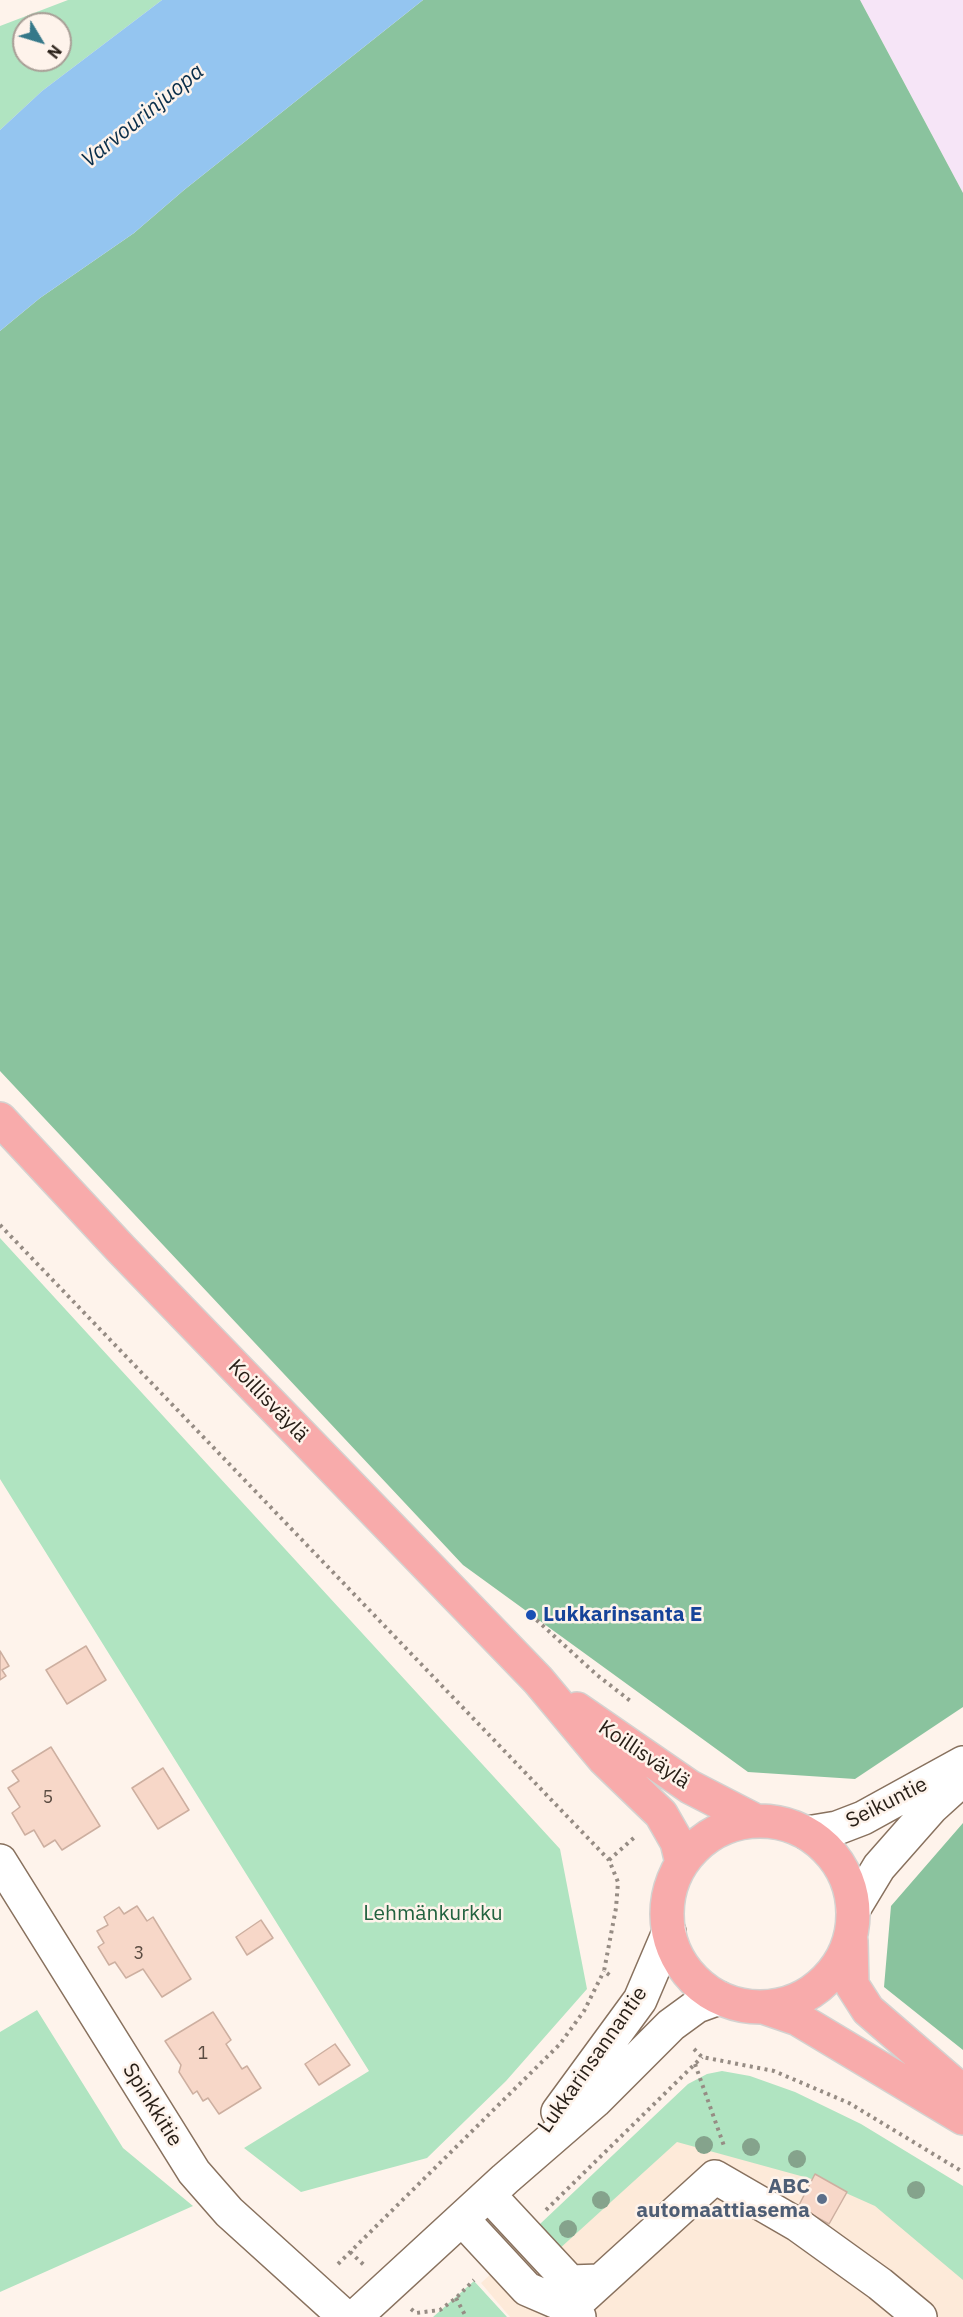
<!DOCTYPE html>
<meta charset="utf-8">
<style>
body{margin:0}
#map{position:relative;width:963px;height:2317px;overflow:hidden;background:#fef3eb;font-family:"IBM Plex Sans",sans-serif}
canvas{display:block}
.north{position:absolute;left:12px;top:12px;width:60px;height:60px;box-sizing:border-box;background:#fef3eb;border:2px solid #a89e96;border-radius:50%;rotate:128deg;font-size:16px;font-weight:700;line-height:24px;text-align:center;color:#271e16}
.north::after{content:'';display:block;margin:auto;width:21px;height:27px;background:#357889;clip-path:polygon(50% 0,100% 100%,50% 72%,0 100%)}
</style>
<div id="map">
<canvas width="963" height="2317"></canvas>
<div class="north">N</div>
</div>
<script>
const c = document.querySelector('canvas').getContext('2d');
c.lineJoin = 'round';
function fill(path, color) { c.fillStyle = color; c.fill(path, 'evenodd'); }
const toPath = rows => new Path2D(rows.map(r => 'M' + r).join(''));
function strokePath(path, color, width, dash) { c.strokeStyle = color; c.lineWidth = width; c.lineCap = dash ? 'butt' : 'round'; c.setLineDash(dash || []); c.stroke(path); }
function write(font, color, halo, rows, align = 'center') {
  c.font = font + ' "IBM Plex Sans",sans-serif'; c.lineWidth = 5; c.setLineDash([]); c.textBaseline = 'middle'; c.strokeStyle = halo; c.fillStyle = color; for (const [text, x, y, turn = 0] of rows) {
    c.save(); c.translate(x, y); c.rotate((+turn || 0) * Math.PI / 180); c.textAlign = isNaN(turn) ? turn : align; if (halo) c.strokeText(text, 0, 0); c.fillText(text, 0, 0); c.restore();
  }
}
fill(toPath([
 [672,2106,963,2248,963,2317,510,2317,481,2283]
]), '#fdead9');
fill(toPath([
 [860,0,963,0,963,193]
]), '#f6e5f7');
fill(toPath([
 [68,0,162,0,42,91,0,130,0,26],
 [24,24,60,24,60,60,24,60],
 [0,1238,560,1849,587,1989,506,2081,427,2158,301,2192,244,2148,369,2071,0,1479],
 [37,2010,123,2148,193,2206,0,2292,0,2032],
 [722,2071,750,2076,795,2092,861,2124,963,2186,963,2280,875,2206,819,2181,677,2142,558,2250,541,2237,540,2224,688,2084,707,2074],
 [474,2281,507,2317,433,2317]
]), '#b0e4c1');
fill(toPath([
 [423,0,860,0,963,193,963,1707,855,1779,748,1772,463,1565,0,1071,0,331,40,298,134,233,184,190],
 [963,1823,963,2050,884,1987,891,1906]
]), '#8ac39e');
fill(toPath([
 [162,0,423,0,184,190,134,233,40,298,0,331,0,130,42,91]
]), '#94c5f0');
const building = toPath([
 [86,1646,106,1680,67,1704,46,1670,86,1646],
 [0,1651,9,1666,2,1670,6,1676,0,1680,0,1651],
 [51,1747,100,1826,62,1850,55,1840,44,1847,34,1830,25,1835,12,1813,20,1807,8,1788,19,1781,12,1771,51,1747],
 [163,1768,189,1810,158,1829,132,1788,163,1768],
 [137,1906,147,1921,153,1917,191,1979,162,1997,143,1969,126,1978,115,1962,109,1965,98,1947,104,1943,97,1931,108,1925,104,1917,119,1907,124,1914,137,1906],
 [261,1920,273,1938,247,1955,236,1937,261,1920],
 [213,2012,231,2040,226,2044,242,2069,247,2066,261,2088,219,2114,208,2098,203,2101,197,2091,193,2094,179,2072,181,2065,165,2041,213,2012],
 [335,2044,350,2065,319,2085,305,2064,335,2044],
 [815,2174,847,2192,829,2224,798,2207,815,2174]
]);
fill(building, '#f7d7c8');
strokePath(building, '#cdafa0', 1.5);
const minor = toPath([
 [807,1833,837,1828,863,1818,963,1763],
 [0,1861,194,2172,229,2212,345,2317],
 [853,1910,879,1867,931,1808,963,1779],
 [558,2112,640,2000,669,1932],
 [489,2195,570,2282,600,2281],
 [462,2219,527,2289,571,2308,579,2317],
 [571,2308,715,2177,798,2225,880,2284,920,2317],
 [355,2317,505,2179,595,2101,671,2025,697,2006,719,1998]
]);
const major = toPath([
 [0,1119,121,1249,538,1680,604,1759,661,1814,677,1842,682,1863],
 [577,1709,690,1787,756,1821],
 '667 1914a93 93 0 1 1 186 0a93 93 0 1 1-186 0Z',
 [851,1941,852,1985,868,2010,963,2092],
 [763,2007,798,2019,963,2118]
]);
strokePath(minor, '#88715e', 36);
strokePath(major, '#d4d2d0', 36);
strokePath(toPath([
 [0,1225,609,1860,618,1882,616,1908,604,1971,612,1977],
 [531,1615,597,1675,633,1703],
 [609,1860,636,1836],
 [694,2049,702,2057,774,2071,849,2103,963,2172],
 [695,2064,724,2146],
 [546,2210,702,2057],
 [350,2252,364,2265],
 [338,2264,560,2044,584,2011,604,1971],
 [456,2298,466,2317],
 [411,2309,416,2313,440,2310,456,2298,474,2280]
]), '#968c84', 4, [3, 4.5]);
strokePath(minor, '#fff', 33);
strokePath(major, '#f8abab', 33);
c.fillStyle = '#85a38c';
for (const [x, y] of [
 [704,2145],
 [751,2147],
 [797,2159],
 [916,2190],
 [601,2200],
 [568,2229]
]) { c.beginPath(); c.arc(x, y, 9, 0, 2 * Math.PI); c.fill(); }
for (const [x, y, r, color] of [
 [531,1615,6,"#1a4fb4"],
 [822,2199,6,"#5c6f8a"]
]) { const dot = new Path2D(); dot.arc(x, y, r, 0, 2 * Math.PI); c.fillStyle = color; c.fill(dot); strokePath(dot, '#fef3eb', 2); }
write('18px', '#5b4c42', null, [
 ["5",48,1798],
 ["3",139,1954],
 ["1",203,2054]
]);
write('21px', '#271e16', '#fef3eb', [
 ["Koillisväylä",268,1401,46],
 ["Koillisväylä",644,1755,34],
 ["Seikuntie",887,1803,-27],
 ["Lukkarinsannantie",593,2060,-55],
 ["Spinkkitie",152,2105,58]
]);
write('bold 21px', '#164399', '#fef3eb', [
 ["Lukkarinsanta E",543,1615]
], 'left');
write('21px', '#22623f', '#fef3eb', [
 ["Lehmänkurkku",433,1914]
]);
write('bold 21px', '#4e5e75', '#fef3eb', [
 ["ABC",810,2187],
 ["automaattiasema",810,2211]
], 'right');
write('italic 22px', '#092e4a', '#fef3eb', [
 ["Varvourinjuopa",143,116,-39]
]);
</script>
